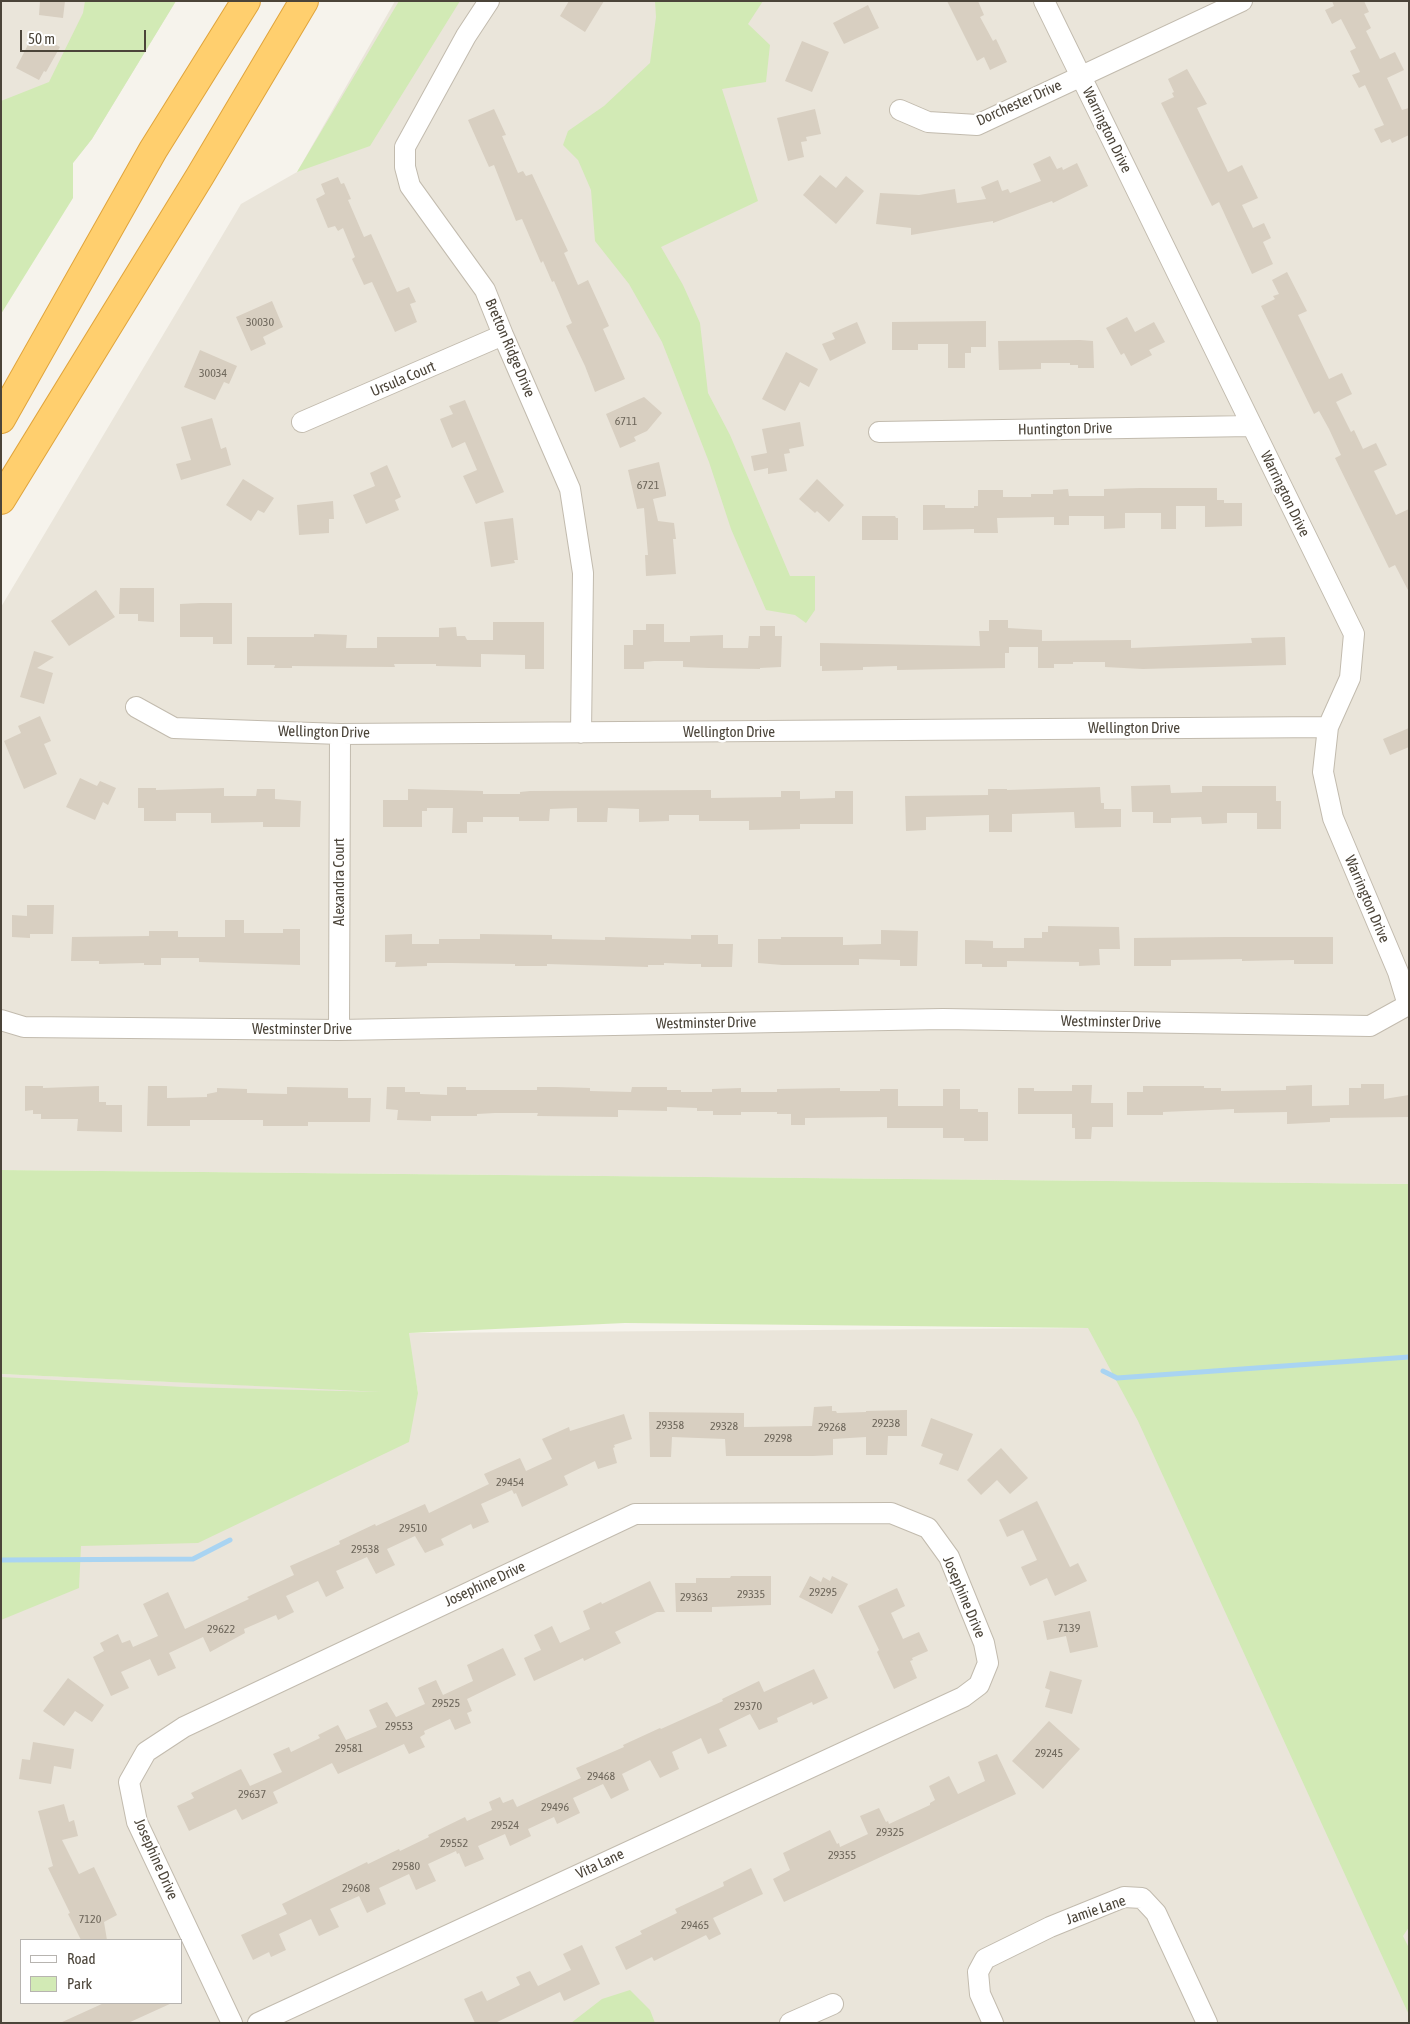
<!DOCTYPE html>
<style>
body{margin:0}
#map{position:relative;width:1410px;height:2024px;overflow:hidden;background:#f6f3ec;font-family:"Asap Condensed",sans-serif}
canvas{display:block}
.frame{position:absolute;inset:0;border:2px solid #4b4439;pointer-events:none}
.legend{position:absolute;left:20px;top:1939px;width:162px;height:65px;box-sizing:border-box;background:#fff;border:1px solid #b7b4b0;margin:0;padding:6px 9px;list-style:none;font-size:15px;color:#4b4439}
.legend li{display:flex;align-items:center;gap:10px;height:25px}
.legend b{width:25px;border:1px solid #b7b4b0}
.scale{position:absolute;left:20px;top:30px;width:126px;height:22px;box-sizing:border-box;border:2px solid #4b4439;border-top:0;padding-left:6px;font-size:15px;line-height:18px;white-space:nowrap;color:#4b4439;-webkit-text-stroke:4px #fff;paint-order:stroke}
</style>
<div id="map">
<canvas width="1410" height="2024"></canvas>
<div class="frame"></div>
<ul class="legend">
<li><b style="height:6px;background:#fff"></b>Road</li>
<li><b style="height:14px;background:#d2eab5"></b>Park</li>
</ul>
<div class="scale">50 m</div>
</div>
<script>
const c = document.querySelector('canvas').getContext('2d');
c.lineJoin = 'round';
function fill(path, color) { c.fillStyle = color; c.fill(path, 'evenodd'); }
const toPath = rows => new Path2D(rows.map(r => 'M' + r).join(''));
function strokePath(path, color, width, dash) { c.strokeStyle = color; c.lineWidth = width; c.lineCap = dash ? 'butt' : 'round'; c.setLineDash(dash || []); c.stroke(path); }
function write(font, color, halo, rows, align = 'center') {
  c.font = font + ' "Asap Condensed",sans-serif'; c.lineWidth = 5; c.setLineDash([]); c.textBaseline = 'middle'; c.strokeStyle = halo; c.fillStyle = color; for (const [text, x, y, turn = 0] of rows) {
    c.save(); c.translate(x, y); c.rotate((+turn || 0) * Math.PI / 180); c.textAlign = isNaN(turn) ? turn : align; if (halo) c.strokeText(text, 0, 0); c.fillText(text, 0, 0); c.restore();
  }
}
fill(toPath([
 [1,1,176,1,92,139,73,163,73,198,1,183],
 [395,1,1409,1,1409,1184,1,1170,1,607,241,204,297,172],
 [1409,1324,1409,2023,1,2023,1,1374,418,1393,408,1333,1088,1328],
 [21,1940,181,1940,181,2003,21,2003]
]), '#eae5da');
fill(toPath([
 [85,1,176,1,92,139,73,163,73,198,1,314,1,101,49,82,83,13],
 [399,1,460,1,370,146,297,172],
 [655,1,763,1,748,24,770,45,766,82,722,89,758,201,661,247,683,285,700,323,708,393,730,435,790,576,815,576,815,610,806,623,795,615,766,610,731,529,709,462,662,342,629,284,595,241,591,190,578,160,563,145,568,131,604,106,650,63,656,17],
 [1,1170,1409,1184,1409,1927,1403,1936,1409,1948,1409,2015,1138,1421,1088,1328,625,1323,409,1333,418,1393,409,1442,198,1543,81,1546,79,1588,1,1620,1,1377,183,1387,382,1392,1,1374],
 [630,1990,650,2010,655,2023,571,2023,602,1999]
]), '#d2eab5');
strokePath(toPath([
 [1103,1371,1117,1378,1409,1357],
 [1,1560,193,1559,230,1540]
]), '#a9d4f2', 5);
fill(toPath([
 [40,1,65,1,63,18,39,15],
 [569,1,604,1,585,32,560,16],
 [947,1,978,1,984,15,980,17,993,41,996,39,1007,62,990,70,984,57,977,61],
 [1332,1,1364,1,1369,12,1364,14,1371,28,1366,31,1380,59,1395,52,1404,70,1387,78,1402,110,1409,108,1409,135,1392,143,1390,139,1381,143,1374,129,1384,125,1365,85,1359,88,1352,75,1360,72,1350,51,1356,48,1341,19,1332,24,1325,10,1334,6],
 [868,5,879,28,844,44,833,23],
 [34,33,60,47,46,72,44,71,39,80,16,68],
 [802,41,829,52,812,92,785,81],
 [1187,69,1207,104,1197,108,1228,172,1242,165,1258,198,1242,205,1253,228,1264,223,1271,238,1263,242,1273,264,1252,274,1219,202,1212,206,1161,103,1174,97,1172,93,1174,92,1168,79],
 [494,109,506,135,502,136,518,173,523,171,526,176,532,174,568,251,564,253,578,285,588,280,609,326,603,329,625,379,595,392,585,366,566,326,572,323,554,281,552,282,543,261,541,263,522,219,516,221,494,165,489,167,468,120],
 [815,109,821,134,806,137,807,141,801,142,804,157,788,161,777,118],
 [1050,156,1057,169,1062,167,1063,170,1077,163,1088,186,1053,203,1052,201,993,223,993,221,911,235,911,228,876,224,880,193,919,195,955,189,957,203,986,199,981,187,998,180,1002,191,1008,189,1010,193,1041,181,1033,164],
 [820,175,836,188,846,176,864,191,836,224,803,195],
 [338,177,341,184,344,183,351,199,348,200,364,237,371,234,397,292,409,287,416,302,410,304,417,322,395,332,372,282,364,285,352,259,355,257,343,228,338,231,335,226,328,228,316,199,325,194,321,184],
 [1287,272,1307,311,1298,315,1329,379,1342,373,1352,394,1336,402,1351,432,1354,430,1363,449,1376,443,1387,465,1374,471,1396,515,1409,509,1409,592,1395,565,1389,568,1335,458,1341,455,1329,429,1319,411,1314,414,1261,306,1275,299,1273,296,1279,294,1272,280],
 [272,301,283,327,263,337,266,344,251,351,236,317],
 [1127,317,1135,332,1154,322,1165,342,1149,350,1152,355,1131,366,1124,353,1121,355,1106,328],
 [986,321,986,347,971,347,971,353,965,353,965,368,948,368,948,344,918,344,918,350,892,350,892,322],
 [857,322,866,343,830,361,822,344,835,339,832,333],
 [1080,340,1093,341,1094,368,1078,368,1078,365,1070,365,1070,363,1041,363,1041,369,999,370,998,341],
 [200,350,237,366,229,384,224,382,215,400,184,387],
 [786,352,818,369,809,387,800,382,785,411,762,399],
 [644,397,662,413,647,431,634,437,636,441,620,448,606,414],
 [465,400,504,492,476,504,463,476,477,470,465,442,452,448,440,419,453,414,449,406],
 [212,418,221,449,226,447,231,465,181,480,176,464,191,460,181,427],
 [800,422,804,446,789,449,790,453,784,454,787,471,768,474,768,468,754,471,751,456,767,453,762,429],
 [659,462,666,493,666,496,653,499,658,521,674,523,676,539,673,539,676,574,646,576,645,555,648,555,644,508,637,509,628,470],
 [387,465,401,497,395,500,399,510,366,524,353,495,375,486,370,473],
 [243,479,274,498,264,513,258,510,251,521,226,505],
 [817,479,844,505,829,522,817,511,815,513,799,499],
 [1140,488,1217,488,1217,500,1224,500,1224,503,1242,503,1242,526,1205,527,1205,506,1176,506,1176,529,1161,529,1161,513,1125,513,1125,528,1104,529,1104,516,1069,516,1069,525,1054,525,1054,517,997,518,998,533,974,533,974,529,923,530,923,505,945,505,945,508,974,508,974,506,978,506,978,490,1003,490,1003,497,1031,497,1031,494,1053,494,1053,490,1068,489,1069,496,1104,496,1104,489],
 [333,501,334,519,329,519,329,533,299,535,297,505],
 [862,516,895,516,896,518,898,518,898,540,862,540],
 [513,518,518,560,514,560,515,563,491,567,484,522],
 [120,588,154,588,154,622,138,621,138,614,119,614],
 [96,590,115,617,69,646,51,621],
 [200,603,232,603,232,644,213,644,213,637,180,637,180,604],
 [989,620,1008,620,1008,628,1042,630,1042,641,1131,640,1131,648,1252,643,1251,638,1285,637,1286,665,1143,669,1105,667,1105,662,1073,662,1073,664,1054,664,1054,668,1038,668,1038,647,1009,647,1009,653,1005,653,1005,668,897,670,897,666,863,667,863,670,822,671,822,666,820,666,820,643,980,646,979,631,989,631],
 [493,622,544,622,544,669,525,669,525,655,481,654,481,667,436,666,436,664,394,664,395,667,292,666,292,668,274,668,275,665,247,665,247,637,314,637,314,634,347,635,346,648,377,648,377,637,439,637,439,628,456,627,457,636,465,636,467,640,493,640],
 [646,624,664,624,664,642,690,642,690,636,723,635,723,648,748,648,749,636,760,636,760,626,775,626,775,636,782,636,781,667,760,668,760,669,709,668,683,667,683,661,654,661,644,662,644,669,624,669,624,645,633,645,633,630,646,630],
 [34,651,54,657,37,668,53,673,44,704,20,697],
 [40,716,51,741,44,744,57,774,24,789,4,741,21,733,18,726],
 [1409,728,1409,747,1390,755,1383,739],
 [80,778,97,786,100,781,116,788,108,805,103,802,95,820,66,807],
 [1170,785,1171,793,1202,792,1202,786,1276,786,1276,801,1281,801,1281,829,1257,829,1257,813,1227,813,1227,823,1202,824,1201,817,1171,818,1171,823,1153,823,1153,812,1132,812,1131,786],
 [1100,787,1101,803,1104,803,1104,809,1121,809,1121,827,1075,828,1074,812,1012,814,1012,832,989,832,989,815,926,817,926,830,906,831,905,796,988,795,988,789,1007,789,1007,790],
 [138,788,156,788,156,790,224,788,224,796,256,796,257,789,275,789,275,799,301,801,300,827,263,827,263,822,211,823,211,813,176,813,176,821,144,821,144,808,138,808],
 [408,789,483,791,483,794,520,794,520,792,530,791,711,790,711,798,781,797,781,791,800,791,800,799,835,798,835,791,853,791,853,824,800,824,800,829,749,830,749,821,699,821,699,815,669,815,669,821,639,822,639,809,608,808,607,822,577,822,577,808,550,809,549,821,519,821,519,817,483,817,483,822,467,822,467,833,452,833,453,808,427,808,427,811,422,811,422,827,383,827,383,800,408,800],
 [27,905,54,905,53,934,30,934,30,938,12,937,12,915,27,916],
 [225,920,244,920,244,933,283,933,283,929,300,929,300,965,199,962,199,958,161,958,161,965,144,965,144,963,99,964,99,961,71,961,72,937,149,936,149,931,178,931,178,937,225,937],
 [1048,926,1119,927,1120,949,1099,949,1100,965,1079,966,1079,962,1007,961,1007,967,982,967,982,964,965,964,965,940,993,941,993,948,1024,948,1024,938,1042,938,1042,932,1048,932],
 [881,930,918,931,917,966,900,966,900,960,859,959,859,965,782,965,758,963,758,939,781,939,781,937,843,937,843,945,881,944],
 [412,934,412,944,439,944,439,939,480,939,480,934,552,935,552,939,605,940,605,937,691,939,691,935,718,935,718,944,733,944,732,967,701,967,701,964,691,964,664,963,664,965,648,965,648,967,547,964,547,966,515,966,515,964,451,963,427,963,427,966,395,967,396,962,385,962,385,935],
 [1226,937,1333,937,1333,964,1294,964,1294,960,1242,961,1242,959,1171,960,1171,966,1134,966,1134,938],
 [1361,1084,1384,1084,1384,1099,1409,1095,1409,1117,1330,1118,1330,1122,1287,1124,1287,1112,1234,1113,1234,1109,1163,1112,1163,1115,1127,1115,1127,1092,1143,1092,1143,1086,1204,1086,1204,1088,1221,1088,1221,1091,1286,1090,1286,1086,1312,1085,1312,1106,1349,1105,1349,1088,1361,1088],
 [1072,1085,1092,1085,1091,1103,1113,1103,1113,1127,1092,1127,1091,1139,1075,1139,1075,1128,1072,1128,1072,1114,1018,1114,1018,1088,1034,1088,1034,1091,1072,1091],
 [25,1086,43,1086,43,1088,99,1086,99,1102,106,1102,106,1105,122,1105,122,1132,77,1131,78,1119,41,1119,41,1114,33,1114,33,1110,25,1111],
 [148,1086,167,1086,167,1098,207,1097,207,1094,217,1092,217,1088,247,1089,247,1093,287,1094,287,1087,348,1088,348,1098,371,1098,370,1122,308,1122,308,1126,263,1126,263,1120,190,1120,190,1126,147,1126],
 [387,1087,405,1087,405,1092,420,1092,420,1094,447,1095,447,1087,466,1087,466,1090,537,1090,537,1087,556,1087,590,1088,590,1091,631,1092,632,1087,667,1087,667,1090,681,1090,681,1092,712,1092,712,1089,741,1088,741,1092,777,1092,777,1089,840,1088,840,1091,880,1091,880,1089,898,1089,898,1106,943,1106,943,1089,960,1089,960,1109,978,1109,978,1112,988,1112,988,1141,964,1141,964,1138,943,1138,943,1128,887,1128,887,1117,805,1118,805,1125,791,1125,791,1114,777,1114,777,1112,741,1112,741,1115,713,1115,713,1111,697,1111,697,1108,667,1107,667,1111,618,1110,618,1117,537,1116,538,1113,495,1113,477,1114,477,1116,431,1116,431,1121,397,1120,398,1110,386,1109],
 [832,1406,832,1411,836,1411,837,1413,866,1412,866,1411,907,1410,907,1436,888,1436,887,1455,866,1455,866,1437,833,1439,833,1455,813,1456,726,1456,725,1439,672,1437,671,1457,650,1457,649,1412,744,1413,744,1427,812,1426,814,1407],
 [624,1414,632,1439,614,1445,615,1447,613,1448,617,1463,598,1469,595,1461,564,1476,568,1485,522,1507,516,1493,514,1494,512,1490,481,1504,489,1522,473,1529,471,1524,441,1539,444,1545,425,1553,415,1536,387,1549,395,1565,376,1574,367,1557,336,1571,344,1588,326,1597,318,1581,286,1596,294,1612,278,1620,276,1615,244,1629,245,1633,210,1652,203,1637,169,1653,176,1668,158,1676,150,1659,121,1672,129,1688,111,1696,93,1657,104,1651,100,1643,118,1634,122,1643,130,1640,133,1647,158,1636,143,1604,168,1592,185,1629,249,1599,247,1597,294,1575,290,1566,340,1544,339,1541,375,1524,376,1526,425,1504,429,1513,489,1484,484,1474,520,1458,526,1471,552,1459,542,1439,569,1427,570,1431],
 [931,1418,973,1434,958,1471,939,1464,943,1454,921,1446],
 [1001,1448,1028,1478,1010,1494,997,1480,981,1495,967,1480],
 [1037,1501,1070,1567,1078,1563,1087,1581,1055,1596,1047,1578,1030,1586,1021,1567,1037,1560,1023,1530,1007,1537,999,1520],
 [731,1576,771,1576,771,1605,712,1607,712,1612,676,1612,675,1583,696,1583,696,1578,730,1578],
 [810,1576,821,1582,823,1577,830,1581,832,1576,848,1584,832,1614,799,1597],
 [650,1581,665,1612,657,1612,615,1632,621,1643,584,1661,583,1658,534,1681,524,1658,541,1650,534,1635,552,1626,560,1643,590,1629,583,1611,601,1602,602,1604],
 [897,1588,905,1606,891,1613,903,1639,919,1632,928,1651,912,1658,913,1660,910,1661,917,1678,894,1689,877,1652,879,1650,858,1606],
 [1090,1611,1098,1647,1070,1653,1066,1636,1047,1640,1043,1621],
 [503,1648,516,1675,467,1699,472,1711,467,1713,471,1723,455,1730,450,1719,424,1731,425,1734,420,1737,425,1747,409,1754,404,1744,338,1774,332,1763,273,1792,278,1803,242,1820,236,1809,189,1831,177,1806,194,1798,191,1793,241,1769,250,1786,282,1772,273,1754,289,1747,291,1752,320,1738,318,1735,338,1725,346,1740,377,1727,369,1710,387,1702,396,1717,425,1704,418,1688,436,1680,443,1695,473,1681,467,1665],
 [814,1669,828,1698,813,1705,812,1702,777,1718,778,1722,759,1730,750,1714,719,1729,727,1746,708,1754,701,1738,672,1752,679,1769,660,1778,650,1760,622,1774,629,1790,611,1799,603,1784,573,1798,580,1813,557,1824,554,1817,528,1829,531,1836,510,1846,505,1834,478,1846,484,1859,465,1867,459,1853,457,1854,456,1851,428,1864,436,1881,416,1890,409,1874,379,1888,386,1904,367,1913,359,1896,330,1909,339,1927,319,1936,311,1919,279,1934,286,1950,271,1957,269,1952,253,1960,241,1935,287,1914,282,1904,367,1862,368,1864,399,1849,400,1851,429,1837,428,1835,465,1817,467,1821,492,1810,489,1802,500,1797,503,1803,513,1799,517,1807,581,1778,576,1768,624,1747,623,1745,660,1728,661,1729,723,1701,722,1699,759,1681,764,1692],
 [1050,1671,1082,1680,1072,1714,1045,1707,1050,1690,1045,1688],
 [68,1678,104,1705,92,1722,75,1711,64,1726,43,1711],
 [1049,1721,1080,1749,1043,1789,1012,1761],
 [33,1742,74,1749,71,1769,54,1766,51,1784,19,1779,22,1759,30,1760],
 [997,1754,1016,1794,784,1902,773,1879,790,1870,783,1853,830,1830,837,1844,839,1843,840,1847,868,1834,860,1816,879,1808,886,1822,888,1821,889,1824,930,1805,930,1803,935,1800,929,1786,949,1776,958,1794,985,1781,978,1762],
 [64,1804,69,1822,74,1820,78,1836,62,1840,79,1874,94,1867,117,1915,104,1922,107,1940,81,1940,68,1914,70,1913,48,1868,53,1866,38,1811],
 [751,1868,763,1894,713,1918,721,1934,709,1940,706,1935,654,1961,652,1957,626,1970,615,1947,642,1934,640,1931,677,1913,675,1909,724,1886,723,1882],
 [582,1945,600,1984,564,2001,560,1992,495,2023,475,2023,464,1999,482,1991,487,2001,520,1985,516,1977,530,1971,538,1986,571,1970,563,1954],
 [104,2003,172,2003,128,2023,60,2023]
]), '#d8cfc1');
const minor = toPath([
 [489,1,466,36,405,147,405,167,410,186,485,290,503,335,570,489,583,573,581,733],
 [900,110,928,122,977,125,1242,1],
 [302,422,503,335],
 [879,432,1251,426],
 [136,707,174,728,340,734,1328,727],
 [1,1020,24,1027,339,1030,943,1019,1370,1026,1408,1005,1398,972,1333,818,1323,772,1328,727,1350,678,1354,634,1044,1],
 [339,1030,340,734],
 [232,2023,137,1822,129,1782,146,1752,184,1727,635,1514,891,1513,928,1528,949,1557,984,1643,988,1663,979,1685,963,1697,258,2023],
 [790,2023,833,2004],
 [993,2023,980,1994,978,1972,985,1959,1050,1927,1124,1897,1142,1898,1156,1913,1207,2023]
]);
const motorway = toPath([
 [1,419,153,150,246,1],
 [1,500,200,176,304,1]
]);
strokePath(minor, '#c2bbae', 22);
strokePath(motorway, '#e0a43c', 30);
strokePath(minor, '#fff', 20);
strokePath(motorway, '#ffcf6e', 28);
write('12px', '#6e675b', null, [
 ["30030",260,322],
 ["30034",213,373],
 ["6711",626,421],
 ["6721",648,485],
 ["29238",886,1423],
 ["29358",670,1425],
 ["29328",724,1426],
 ["29268",832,1427],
 ["29298",778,1438],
 ["29454",510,1482],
 ["29510",413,1528],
 ["29538",365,1549],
 ["29295",823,1592],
 ["29335",751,1594],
 ["29363",694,1597],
 ["7139",1069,1628],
 ["29622",221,1629],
 ["29525",446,1703],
 ["29370",748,1706],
 ["29553",399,1726],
 ["29581",349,1748],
 ["29245",1049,1753],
 ["29468",601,1776],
 ["29637",252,1794],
 ["29496",555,1807],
 ["29524",505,1825],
 ["29325",890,1832],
 ["29552",454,1843],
 ["29355",842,1855],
 ["29580",406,1866],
 ["29608",356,1888],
 ["7120",90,1919],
 ["29465",695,1925]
]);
write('15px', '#4b4439', '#fff', [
 ["Dorchester Drive",1019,103,-24],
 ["Warrington Drive",1107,130,64],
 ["Bretton Ridge Drive",510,348,67],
 ["Ursula Court",403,379,-23],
 ["Huntington Drive",1065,429,-1],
 ["Warrington Drive",1285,494,64],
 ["Wellington Drive",1134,728],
 ["Wellington Drive",324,732,1],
 ["Wellington Drive",729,732],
 ["Alexandra Court",339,882,-90],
 ["Warrington Drive",1367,899,67],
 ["Westminster Drive",1111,1022,1],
 ["Westminster Drive",706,1023,-1],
 ["Westminster Drive",302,1029],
 ["Josephine Drive",485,1584,-25],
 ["Josephine Drive",964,1597,67],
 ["Josephine Drive",156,1859,66],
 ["Vita Lane",600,1864,-25],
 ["Jamie Lane",1096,1910,-19]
]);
</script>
